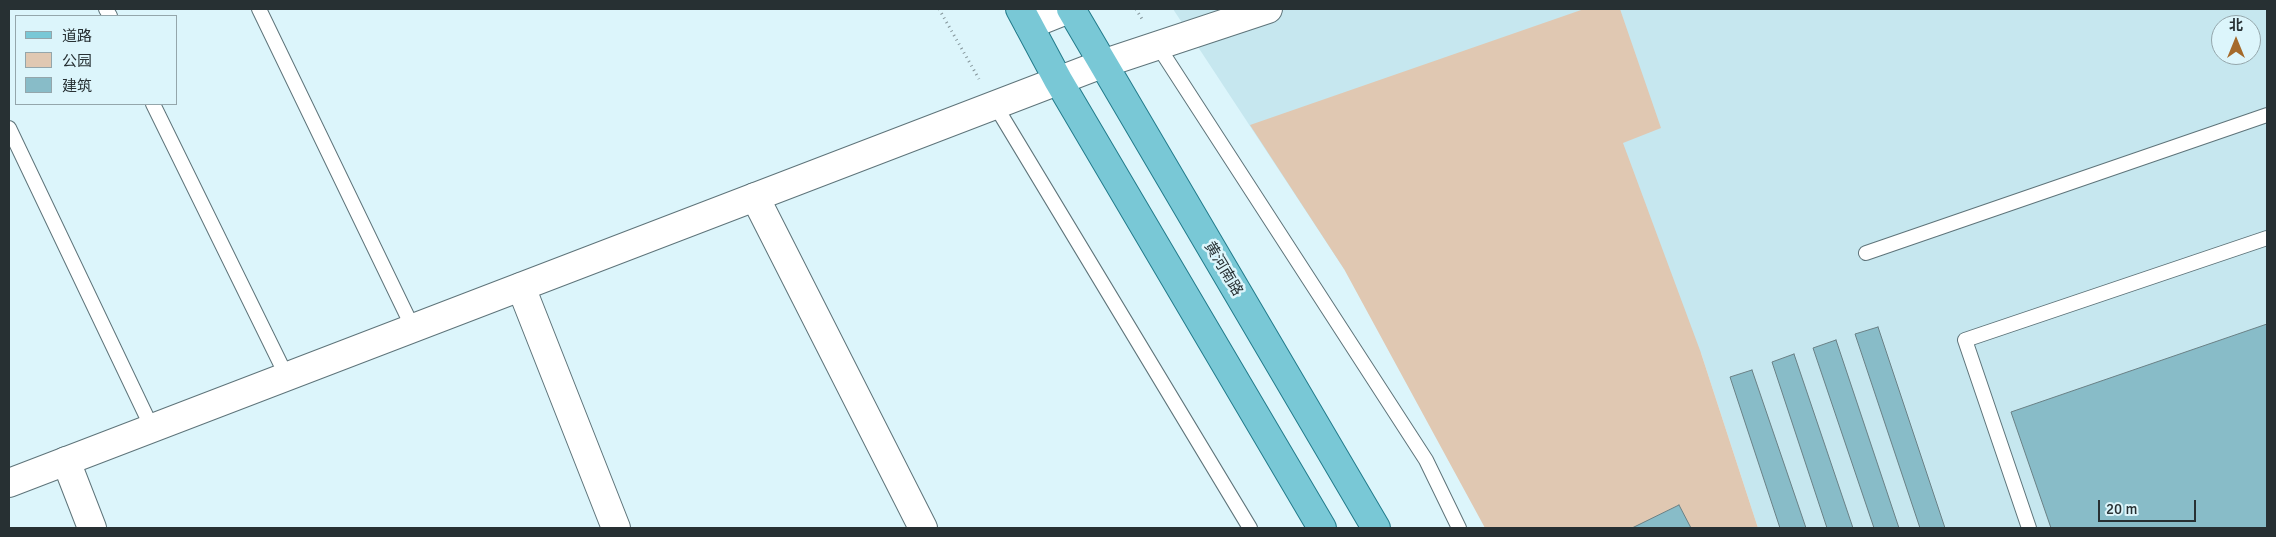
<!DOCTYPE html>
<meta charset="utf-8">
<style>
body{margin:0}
#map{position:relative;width:2276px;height:537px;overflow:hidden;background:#dcf5fb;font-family:Signika,"Noto Sans SC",sans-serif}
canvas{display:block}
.frame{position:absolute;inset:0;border:10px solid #273033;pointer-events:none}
.legend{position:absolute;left:15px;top:15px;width:162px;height:90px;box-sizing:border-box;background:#dcf5fb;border:1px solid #94a6ab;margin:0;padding:6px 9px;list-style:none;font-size:15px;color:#273033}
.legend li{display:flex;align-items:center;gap:10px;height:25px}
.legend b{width:25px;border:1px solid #94a6ab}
.north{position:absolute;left:2211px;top:15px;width:50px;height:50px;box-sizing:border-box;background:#dcf5fb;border:1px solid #94a6ab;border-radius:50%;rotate:0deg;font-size:14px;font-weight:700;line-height:20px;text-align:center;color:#273033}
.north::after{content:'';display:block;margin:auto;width:18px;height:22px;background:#a56a2b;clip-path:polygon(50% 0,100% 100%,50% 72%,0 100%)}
.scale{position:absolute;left:2098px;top:500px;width:98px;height:22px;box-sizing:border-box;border:2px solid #273033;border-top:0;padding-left:6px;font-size:15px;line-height:18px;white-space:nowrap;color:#273033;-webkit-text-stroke:4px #dcf5fb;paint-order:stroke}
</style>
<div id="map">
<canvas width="2276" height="537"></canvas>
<div class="frame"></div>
<ul class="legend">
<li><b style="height:6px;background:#79c8d6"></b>道路</li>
<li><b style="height:14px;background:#e0c8b2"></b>公园</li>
<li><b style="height:14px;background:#88bcc8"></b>建筑</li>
</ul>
<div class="north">北</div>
<div class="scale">20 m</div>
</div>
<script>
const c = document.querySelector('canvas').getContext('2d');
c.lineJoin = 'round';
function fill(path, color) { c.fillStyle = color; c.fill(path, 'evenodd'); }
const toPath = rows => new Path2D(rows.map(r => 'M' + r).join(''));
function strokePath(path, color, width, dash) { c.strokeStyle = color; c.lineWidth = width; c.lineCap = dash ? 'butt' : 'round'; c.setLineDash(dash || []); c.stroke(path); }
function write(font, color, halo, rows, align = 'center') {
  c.font = font + ' Signika,"Noto Sans SC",sans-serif'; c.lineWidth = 5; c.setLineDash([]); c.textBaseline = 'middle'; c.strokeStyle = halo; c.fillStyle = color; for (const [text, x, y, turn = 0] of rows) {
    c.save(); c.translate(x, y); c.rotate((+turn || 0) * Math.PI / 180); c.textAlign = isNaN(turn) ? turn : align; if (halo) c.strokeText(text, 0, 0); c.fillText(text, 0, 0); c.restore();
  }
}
fill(toPath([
 [1173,9,2267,9,2267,528,1758,528,1701,353,1344,269],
 [2221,25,2251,25,2251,55,2221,55]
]), '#c6e7ef');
fill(toPath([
 [1584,9,1620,9,1661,128,1623,143,1701,353,1758,528,1485,528,1344,269,1250,125]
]), '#e0c8b2');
const building = toPath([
 [2267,324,2267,528,2051,528,2011,412,2267,324],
 [1878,327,1945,528,1920,528,1855,334,1878,327],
 [1836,340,1899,528,1874,528,1813,348,1836,340],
 [1794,354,1853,528,1827,528,1772,362,1794,354],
 [1752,370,1806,528,1780,528,1730,377,1752,370],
 [1679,505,1691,528,1632,528,1679,505]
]);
fill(building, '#88bcc8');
strokePath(building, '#6a8186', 1);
const service = toPath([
 [106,9,110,16],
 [259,9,413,328],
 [1158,46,1426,460,1459,528],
 [153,104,287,377],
 [995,105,1250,528],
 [9,128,152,428],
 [1866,253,2267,115],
 [2029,528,1965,340,2267,238]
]);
const minor = toPath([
 [1029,25,1069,9],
 [1102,64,1268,9],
 [755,197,923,528],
 [521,287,616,528],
 [66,461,92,528]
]);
const tertiary = toPath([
 [9,483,1102,64]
]);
const primary = toPath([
 [1020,9,1058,80,1322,528],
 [1071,9,1376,528]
]);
strokePath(service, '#5e747a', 16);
strokePath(minor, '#5e747a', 30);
strokePath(tertiary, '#5e747a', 30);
strokePath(primary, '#227b8b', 30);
strokePath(toPath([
 [939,9,979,79],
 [1136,9,1142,19]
]), '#85969b', 3, [1, 4]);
strokePath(service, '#fff', 14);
strokePath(minor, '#fff', 28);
strokePath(tertiary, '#fff', 28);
strokePath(primary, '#79c8d6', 28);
write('15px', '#273033', '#dcf5fb', [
 ["黄河南路",1223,269,59]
]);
</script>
